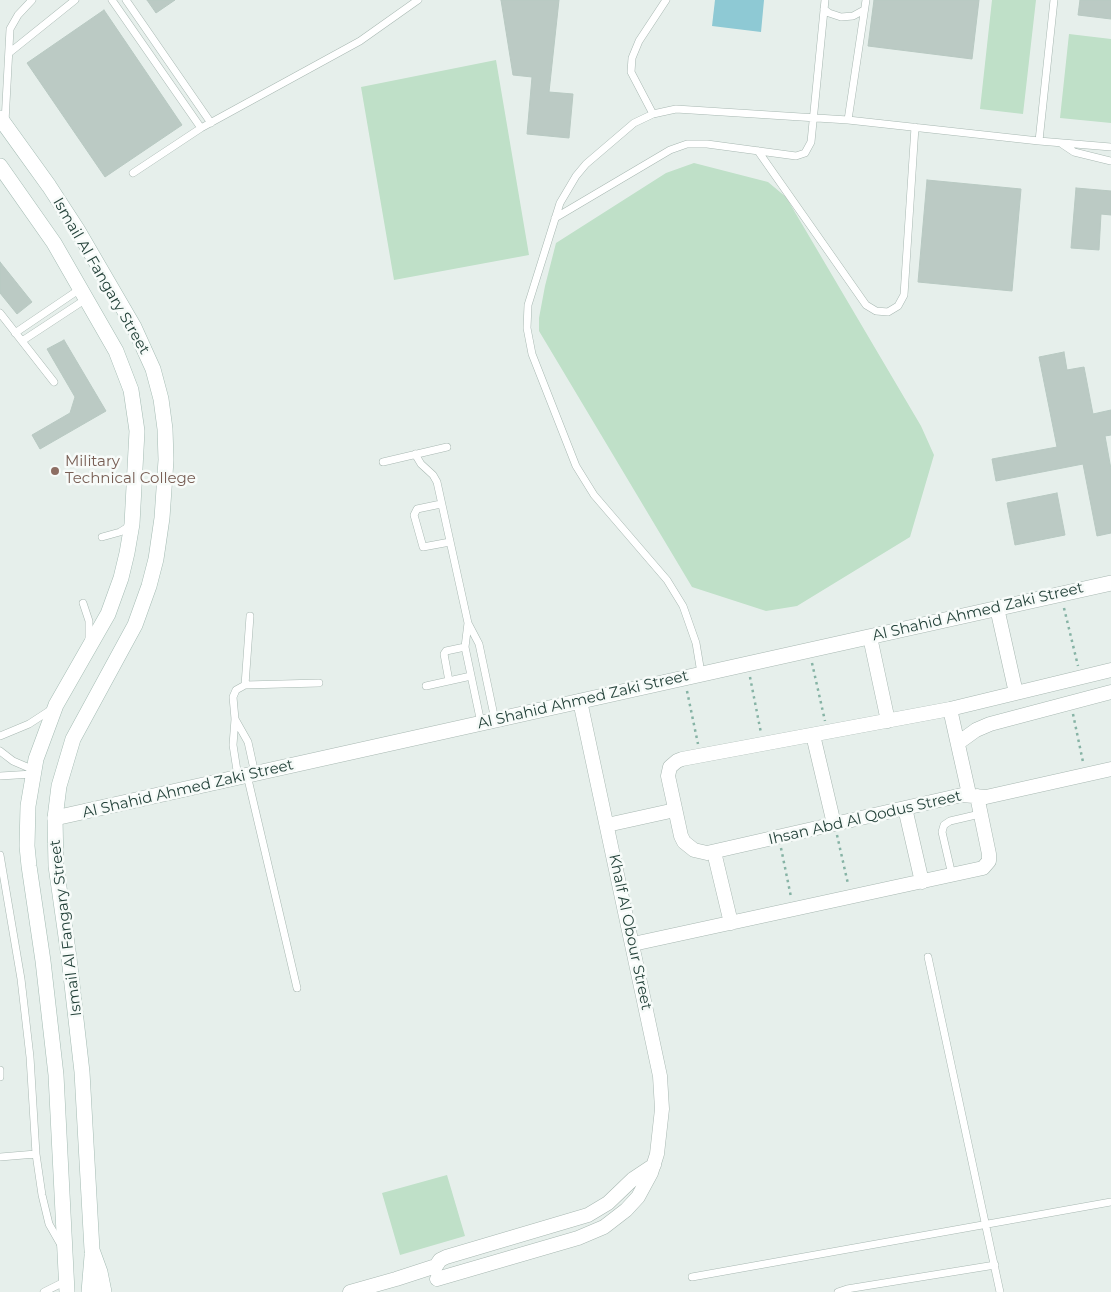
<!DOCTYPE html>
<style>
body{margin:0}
canvas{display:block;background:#e6efeb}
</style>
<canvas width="1111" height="1292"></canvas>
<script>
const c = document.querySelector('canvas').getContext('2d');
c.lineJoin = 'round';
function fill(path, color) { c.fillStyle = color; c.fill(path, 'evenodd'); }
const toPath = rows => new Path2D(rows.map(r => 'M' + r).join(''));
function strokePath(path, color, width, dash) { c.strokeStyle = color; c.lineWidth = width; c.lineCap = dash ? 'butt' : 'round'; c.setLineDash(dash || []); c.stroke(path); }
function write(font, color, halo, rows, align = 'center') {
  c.font = font + ' Montserrat,sans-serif'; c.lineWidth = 5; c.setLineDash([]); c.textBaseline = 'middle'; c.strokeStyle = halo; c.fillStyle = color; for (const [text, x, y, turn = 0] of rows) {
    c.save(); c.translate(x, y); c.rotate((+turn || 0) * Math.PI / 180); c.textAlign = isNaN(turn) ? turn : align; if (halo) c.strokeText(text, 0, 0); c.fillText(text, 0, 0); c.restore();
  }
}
fill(toPath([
 [992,0,1036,0,1023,114,980,109],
 [1069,34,1111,39,1111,123,1060,118],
 [496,60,529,255,394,280,361,87],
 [694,163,768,182,786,197,921,426,934,455,910,537,797,606,766,611,692,587,539,331,539,318,545,286,556,243,666,173],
 [447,1175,465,1236,400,1255,382,1193]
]), '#bfe0c8');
fill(toPath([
 [715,0,764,0,761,32,712,26]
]), '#8ec9d4');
const building = toPath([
 [147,0,175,0,156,13,147,0],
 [501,0,559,0,549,92,573,94,569,138,527,134,532,77,513,75,501,0],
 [874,0,979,0,972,59,868,46,874,0],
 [1080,0,1111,0,1111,19,1078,15,1080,0],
 [104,10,182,125,105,177,27,63,104,10],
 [927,180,1021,189,1012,291,918,282,927,180],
 [1076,188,1111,191,1111,215,1101,214,1099,250,1071,248,1076,188],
 [0,262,32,302,17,314,0,293,0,262],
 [64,340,106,411,40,449,32,435,70,413,75,397,47,349,64,340],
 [1064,352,1067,370,1084,367,1093,414,1111,410,1111,435,1105,436,1111,469,1111,533,1097,536,1083,464,996,481,992,459,1057,447,1039,357,1064,352],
 [1057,493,1065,535,1015,545,1007,503,1057,493]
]);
fill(building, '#bbcac4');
strokePath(building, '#b8c9c2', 1);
const service = toPath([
 [112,0,201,128],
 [126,0,211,123],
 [824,9,829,13,841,17,853,16,864,10],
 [9,53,75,0],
 [653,114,631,72,632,58,639,41,666,0],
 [848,120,866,0],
 [5,122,10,29,18,15,32,0],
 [1039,141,1054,0],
 [1062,144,1074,152,1111,161],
 [758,151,866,305,876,311,888,312,898,306,904,295,915,127],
 [133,173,201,128,360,41,418,0],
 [555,218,670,150,687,144,707,144,796,156,805,153,811,142,825,0],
 [0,313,54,382],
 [15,333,80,289],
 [22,341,86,299],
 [415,454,421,464,433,475,437,482,468,623,479,644,495,720],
 [383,462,447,447],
 [441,504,417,509,414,515,423,547,450,542],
 [102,537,120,532,131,525],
 [83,603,89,621,89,639],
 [468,623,465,647,481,723],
 [701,673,696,643,683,606,667,580,594,495,576,466,532,354,527,328,528,305,560,203,576,176,586,164,634,123,653,114,676,109,848,120,1039,141,1111,147],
 [449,681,444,654,446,651,465,647],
 [245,685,250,616],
 [426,686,471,676],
 [235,719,248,742,255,774],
 [0,736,29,724,52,709],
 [0,751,13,761,34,770],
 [247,775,297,988],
 [0,776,33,774],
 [238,777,233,745,235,719,233,697,236,690,245,685,319,683],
 [0,855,21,979,30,1057,36,1154,42,1195,49,1224,61,1245],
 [952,875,942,832,944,825,950,821,980,814],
 [928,957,1000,1292],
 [0,1070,0,1077],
 [0,1157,36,1154],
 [692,1277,1111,1202],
 [44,1292,66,1281],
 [838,1292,847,1289,995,1265]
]);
const minor = toPath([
 [997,608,1016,693],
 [870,637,888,721],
 [1111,670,950,709,682,759,677,761,670,767,668,776,681,836,684,842,694,850,707,853,962,795,986,797,1111,769],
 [950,709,969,794],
 [813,735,834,824],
 [958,743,976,730,990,724,1111,692],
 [905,808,922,882],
 [607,825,675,810],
 [714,852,731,923],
 [633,944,983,868,989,861,989,854,977,796],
 [437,1279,578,1238,604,1227,626,1210,638,1197,651,1173,657,1154,662,1109,660,1076,580,701],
 [350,1292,396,1279,436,1266,440,1260,446,1257,588,1215,608,1203,633,1179,654,1165]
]);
const tertiary = toPath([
 [55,818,1111,583]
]);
const secondary = toPath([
 [0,118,49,186,77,229,134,327,153,369,161,399,165,429,166,460,162,518,156,559,149,586,135,625,73,739,59,786,55,818,56,866,69,958,82,1072,92,1250,100,1272,104,1292],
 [0,166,54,243,116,351,131,390,137,431,132,524,127,553,121,578,108,614,56,705,36,759,28,806,27,846,29,866,43,961,56,1075,67,1292],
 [89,1292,92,1256]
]);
strokePath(service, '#a8b8b2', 8);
strokePath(minor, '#a8b8b2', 15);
strokePath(tertiary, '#a8b8b2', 16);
strokePath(secondary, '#a4bbb3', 16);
strokePath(toPath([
 [1064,608,1078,666],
 [812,663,825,721],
 [750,677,761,733],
 [687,691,698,744],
 [1073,714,1083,762],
 [837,835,848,884],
 [781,848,791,897]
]), '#86b3a5', 2.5, [2.5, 4]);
strokePath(service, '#fff', 7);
strokePath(minor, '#fff', 14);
strokePath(tertiary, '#fff', 15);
strokePath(secondary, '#fff', 15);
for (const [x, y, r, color] of [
 [55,471,5,"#8d6e63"]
]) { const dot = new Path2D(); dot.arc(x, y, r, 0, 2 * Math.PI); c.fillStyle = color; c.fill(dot); strokePath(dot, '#f7fbf9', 2); }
write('15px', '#24423a', '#f7fbf9', [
 ["Ismail Al Fangary Street",101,276,60],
 ["Al Shahid Ahmed Zaki Street",978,612,-13],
 ["Al Shahid Ahmed Zaki Street",583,700,-13],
 ["Al Shahid Ahmed Zaki Street",188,789,-13],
 ["Ihsan Abd Al Qodus Street",865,818,-13],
 ["Ismail Al Fangary Street",66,928,-97],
 ["Khalf Al Obour Street",630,932,78]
]);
write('15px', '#785e54', '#f7fbf9', [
 ["Military",65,462],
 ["Technical College",65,479]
], 'left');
</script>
